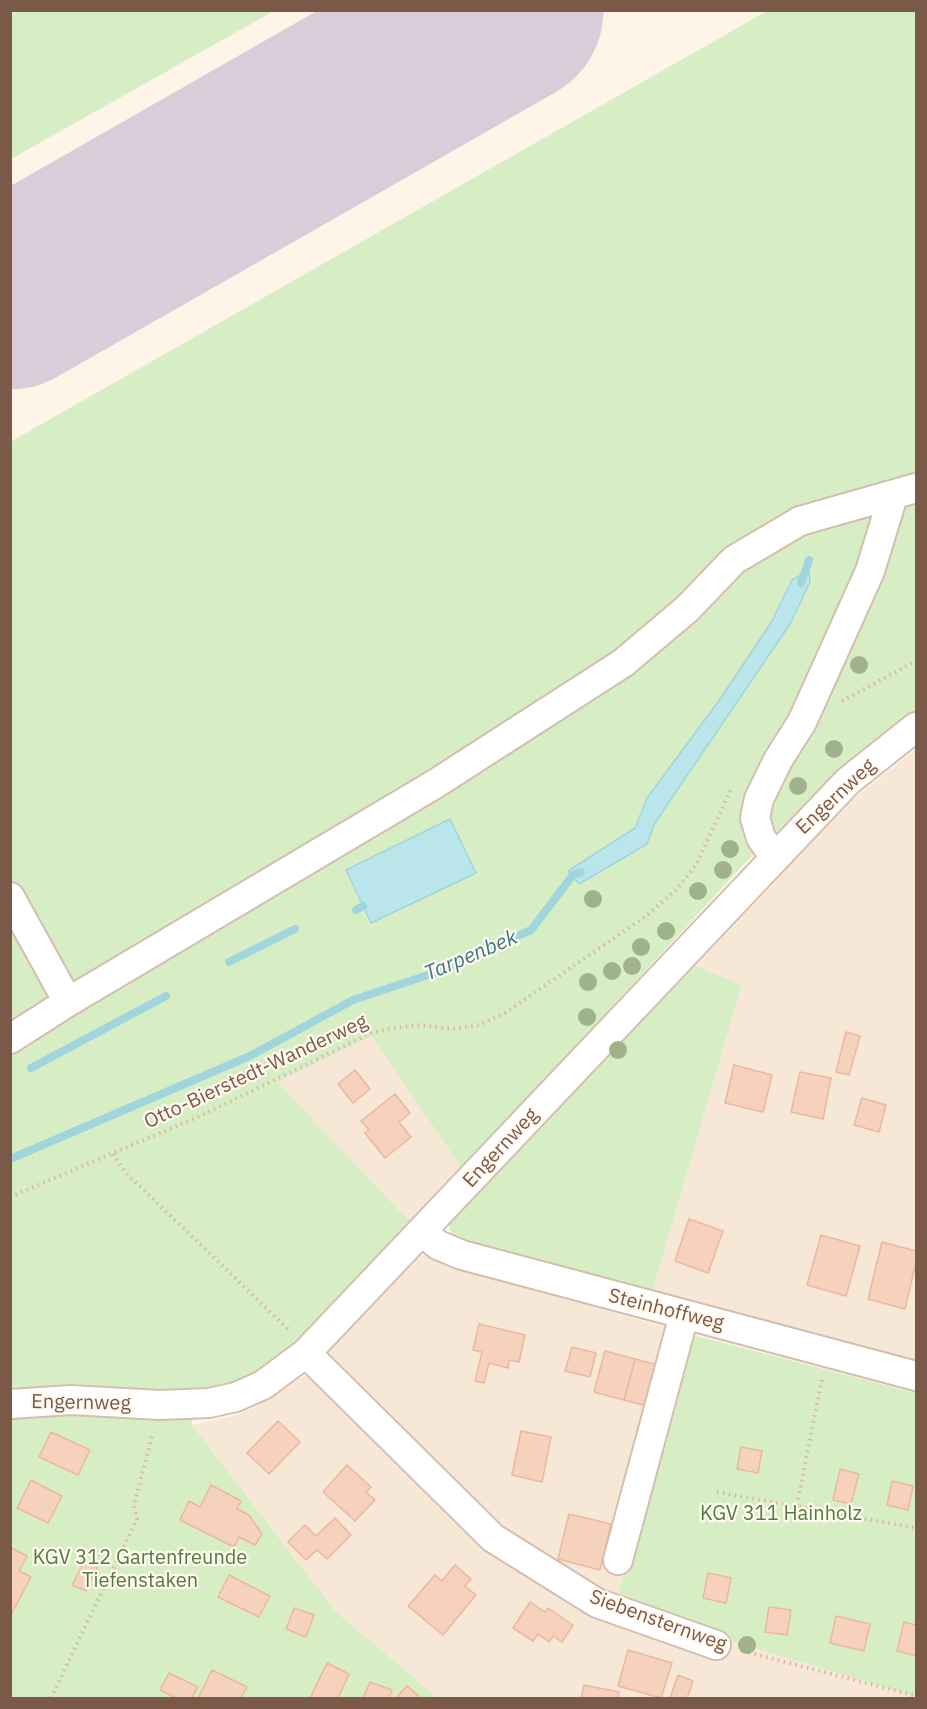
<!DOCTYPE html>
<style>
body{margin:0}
#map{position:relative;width:927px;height:1709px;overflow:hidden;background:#fef5e8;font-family:"IBM Plex Sans",sans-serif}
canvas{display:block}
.frame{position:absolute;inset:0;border:12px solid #7b5949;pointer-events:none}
</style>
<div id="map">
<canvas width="927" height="1709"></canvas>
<div class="frame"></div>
</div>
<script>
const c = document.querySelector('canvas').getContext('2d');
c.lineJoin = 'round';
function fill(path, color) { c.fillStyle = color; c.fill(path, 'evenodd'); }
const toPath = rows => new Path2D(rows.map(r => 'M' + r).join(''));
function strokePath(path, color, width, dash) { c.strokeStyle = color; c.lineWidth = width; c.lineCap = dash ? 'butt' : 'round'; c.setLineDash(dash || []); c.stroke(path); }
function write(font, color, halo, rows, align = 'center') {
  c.font = font + ' "IBM Plex Sans",sans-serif'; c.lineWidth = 4.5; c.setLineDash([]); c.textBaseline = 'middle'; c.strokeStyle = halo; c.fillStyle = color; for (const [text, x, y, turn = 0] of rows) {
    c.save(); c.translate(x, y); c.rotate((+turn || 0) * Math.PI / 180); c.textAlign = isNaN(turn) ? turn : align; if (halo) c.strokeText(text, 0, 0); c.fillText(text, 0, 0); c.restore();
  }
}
fill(toPath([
 [916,749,916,1360,891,1360,651,1296,742,986,695,966,783,874,801,847,841,809],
 [372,1036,462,1169,411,1223,276,1082],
 [418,1254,556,1296,689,1334,615,1606,916,1697,916,1698,438,1698,336,1612,192,1425,229,1417,248,1411,304,1376]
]), '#f7e7d6');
fill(toPath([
 [11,10,274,10,274,11,11,159],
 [767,11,916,11,916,710,839,774,746,862,462,1169,372,1036,277,1082,411,1223,296,1348,258,1373,229,1386,193,1393,192,1425,336,1612,438,1698,11,1698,10,442],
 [346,870,476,873,371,923],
 [695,966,742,985,651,1296,454,1241,449,1227,452,1213],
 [689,1334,916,1393,916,1697,615,1606]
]), '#d7eec5');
const water = toPath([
 [809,571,810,582,790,624,667,805,654,825,647,844,579,884,568,871,635,828,647,798,718,702,772,621,792,580,809,571],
 [450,819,476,873,371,923,346,870,450,819]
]);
fill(water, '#bae5ea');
strokePath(water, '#a0d5dd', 1.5);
strokePath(toPath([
 [801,583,809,560],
 [356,910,363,906],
 [229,962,295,929],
 [31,1068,166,996],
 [10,1159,250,1056,353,1000,440,971,531,930,573,875,581,872]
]), '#a0d5dd', 8);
strokePath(toPath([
 [10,295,509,10]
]), '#daccd9', 189);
const building = toPath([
 [846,1032,860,1036,849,1075,836,1072,846,1032],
 [734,1065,772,1075,763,1112,725,1103,734,1065],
 [355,1070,370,1089,353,1103,338,1084,355,1070],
 [800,1072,831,1078,823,1119,791,1112,800,1072],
 [395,1094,410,1113,399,1122,411,1137,385,1158,365,1133,369,1130,361,1121,395,1094],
 [862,1098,886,1105,879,1132,854,1125,862,1098],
 [689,1219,723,1231,708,1273,675,1261,689,1219],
 [821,1235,860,1246,846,1296,807,1285,821,1235],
 [882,1242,916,1251,916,1262,905,1309,868,1299,882,1242],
 [479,1324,525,1335,519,1362,509,1360,508,1368,489,1363,484,1383,475,1381,482,1352,473,1350,479,1324],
 [572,1347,596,1353,590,1377,565,1371,572,1347],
 [605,1351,635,1359,624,1400,594,1392,605,1351],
 [635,1359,666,1367,655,1408,624,1400,635,1359],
 [278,1421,300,1442,269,1474,247,1453,278,1421],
 [521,1431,551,1437,542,1482,512,1475,521,1431],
 [51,1432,90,1450,78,1475,39,1457,51,1432],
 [741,1447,762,1451,758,1473,737,1469,741,1447],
 [347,1465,371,1487,366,1492,375,1500,355,1521,323,1492,347,1465],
 [840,1469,859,1474,851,1504,833,1500,840,1469],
 [31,1480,62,1496,48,1523,17,1508,31,1480],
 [892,1481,913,1486,908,1510,887,1505,892,1481],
 [211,1485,241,1501,237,1509,249,1515,262,1534,255,1545,239,1537,234,1547,180,1520,189,1501,200,1507,211,1485],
 [569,1514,611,1524,600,1570,558,1559,569,1514],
 [335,1518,351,1535,327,1559,317,1550,306,1560,288,1542,305,1525,316,1536,335,1518],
 [10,1547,27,1556,19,1571,31,1577,11,1615,10,1547],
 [85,1560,98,1566,86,1591,72,1585,85,1560],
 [455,1565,471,1579,465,1586,476,1595,443,1635,408,1606,435,1575,442,1581,455,1565],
 [708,1573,731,1578,726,1603,703,1598,708,1573],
 [229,1575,270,1596,259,1617,218,1597,229,1575],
 [530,1602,545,1612,548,1608,573,1625,562,1642,553,1636,549,1642,538,1634,533,1641,513,1628,530,1602],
 [769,1607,791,1610,787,1635,765,1632,769,1607],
 [294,1608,314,1615,306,1637,286,1629,294,1608],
 [836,1616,870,1624,864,1651,830,1643,836,1616],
 [904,1622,916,1625,916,1656,897,1651,904,1622],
 [628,1650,672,1663,661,1698,618,1686,628,1650],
 [327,1663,349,1674,338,1698,310,1698,327,1663],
 [212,1670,247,1687,241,1698,198,1698,212,1670],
 [169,1673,198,1687,192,1698,176,1698,160,1690,169,1673],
 [678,1675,693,1681,687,1698,670,1698,678,1675],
 [370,1682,392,1690,389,1698,363,1698,370,1682],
 [584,1685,619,1692,618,1698,581,1698,584,1685],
 [407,1686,421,1698,396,1698,407,1686]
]);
fill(building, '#f6d2be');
strokePath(building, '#eab89c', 1.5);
const minor = toPath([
 [775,857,761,838,755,818,759,799,778,760,802,722,870,571,893,496],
 [10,897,68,1002],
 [10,1039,68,1002,435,784,623,663,687,609,734,560,800,521,916,488],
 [422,1232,438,1245,462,1255,916,1376],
 [306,1353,493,1538,597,1603,716,1645],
 [10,1404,71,1400,160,1405,209,1403,236,1397,263,1385,306,1353,848,781,916,727],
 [618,1560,684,1315]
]);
strokePath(minor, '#d4beaf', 32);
strokePath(toPath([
 [842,701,916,661],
 [113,1154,125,1172,290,1331],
 [10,1197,200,1116,371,1033,388,1029,420,1025,452,1029,479,1025,505,1013,646,916,677,889,697,863,731,789],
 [717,1492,916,1528],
 [797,1505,822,1379],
 [743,1651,916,1696],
 [10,1698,13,1698],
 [51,1698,137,1519,134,1505,153,1432]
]), '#dcb5a0', 4, [1.5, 4.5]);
strokePath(minor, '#fff', 28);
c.fillStyle = '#9fb28a';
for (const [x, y] of [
 [859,665],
 [834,749],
 [798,786],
 [730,849],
 [723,870],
 [698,891],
 [593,899],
 [666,931],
 [641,947],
 [632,966],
 [612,971],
 [588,982],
 [587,1017],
 [618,1050],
 [747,1645]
]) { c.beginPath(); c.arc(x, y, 9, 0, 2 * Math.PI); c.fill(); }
write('20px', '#7b5949', '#fff9f0', [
 ["Engernweg",836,797,-43],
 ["Otto-Bierstedt-Wanderweg",256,1072,-25],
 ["Engernweg",501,1148,-47],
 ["Steinhoffweg",666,1310,14],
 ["Engernweg",81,1403,1],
 ["Siebensternweg",658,1621,20]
]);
write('20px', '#527c3d', '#fff9f0', [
 ["KGV 311 Hainholz",781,1514],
 ["KGV 312 Gartenfreunde",140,1558],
 ["Tiefenstaken",140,1581]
]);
write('italic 21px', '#3b7882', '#fff9f0', [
 ["Tarpenbek",471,956,-23]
]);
</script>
